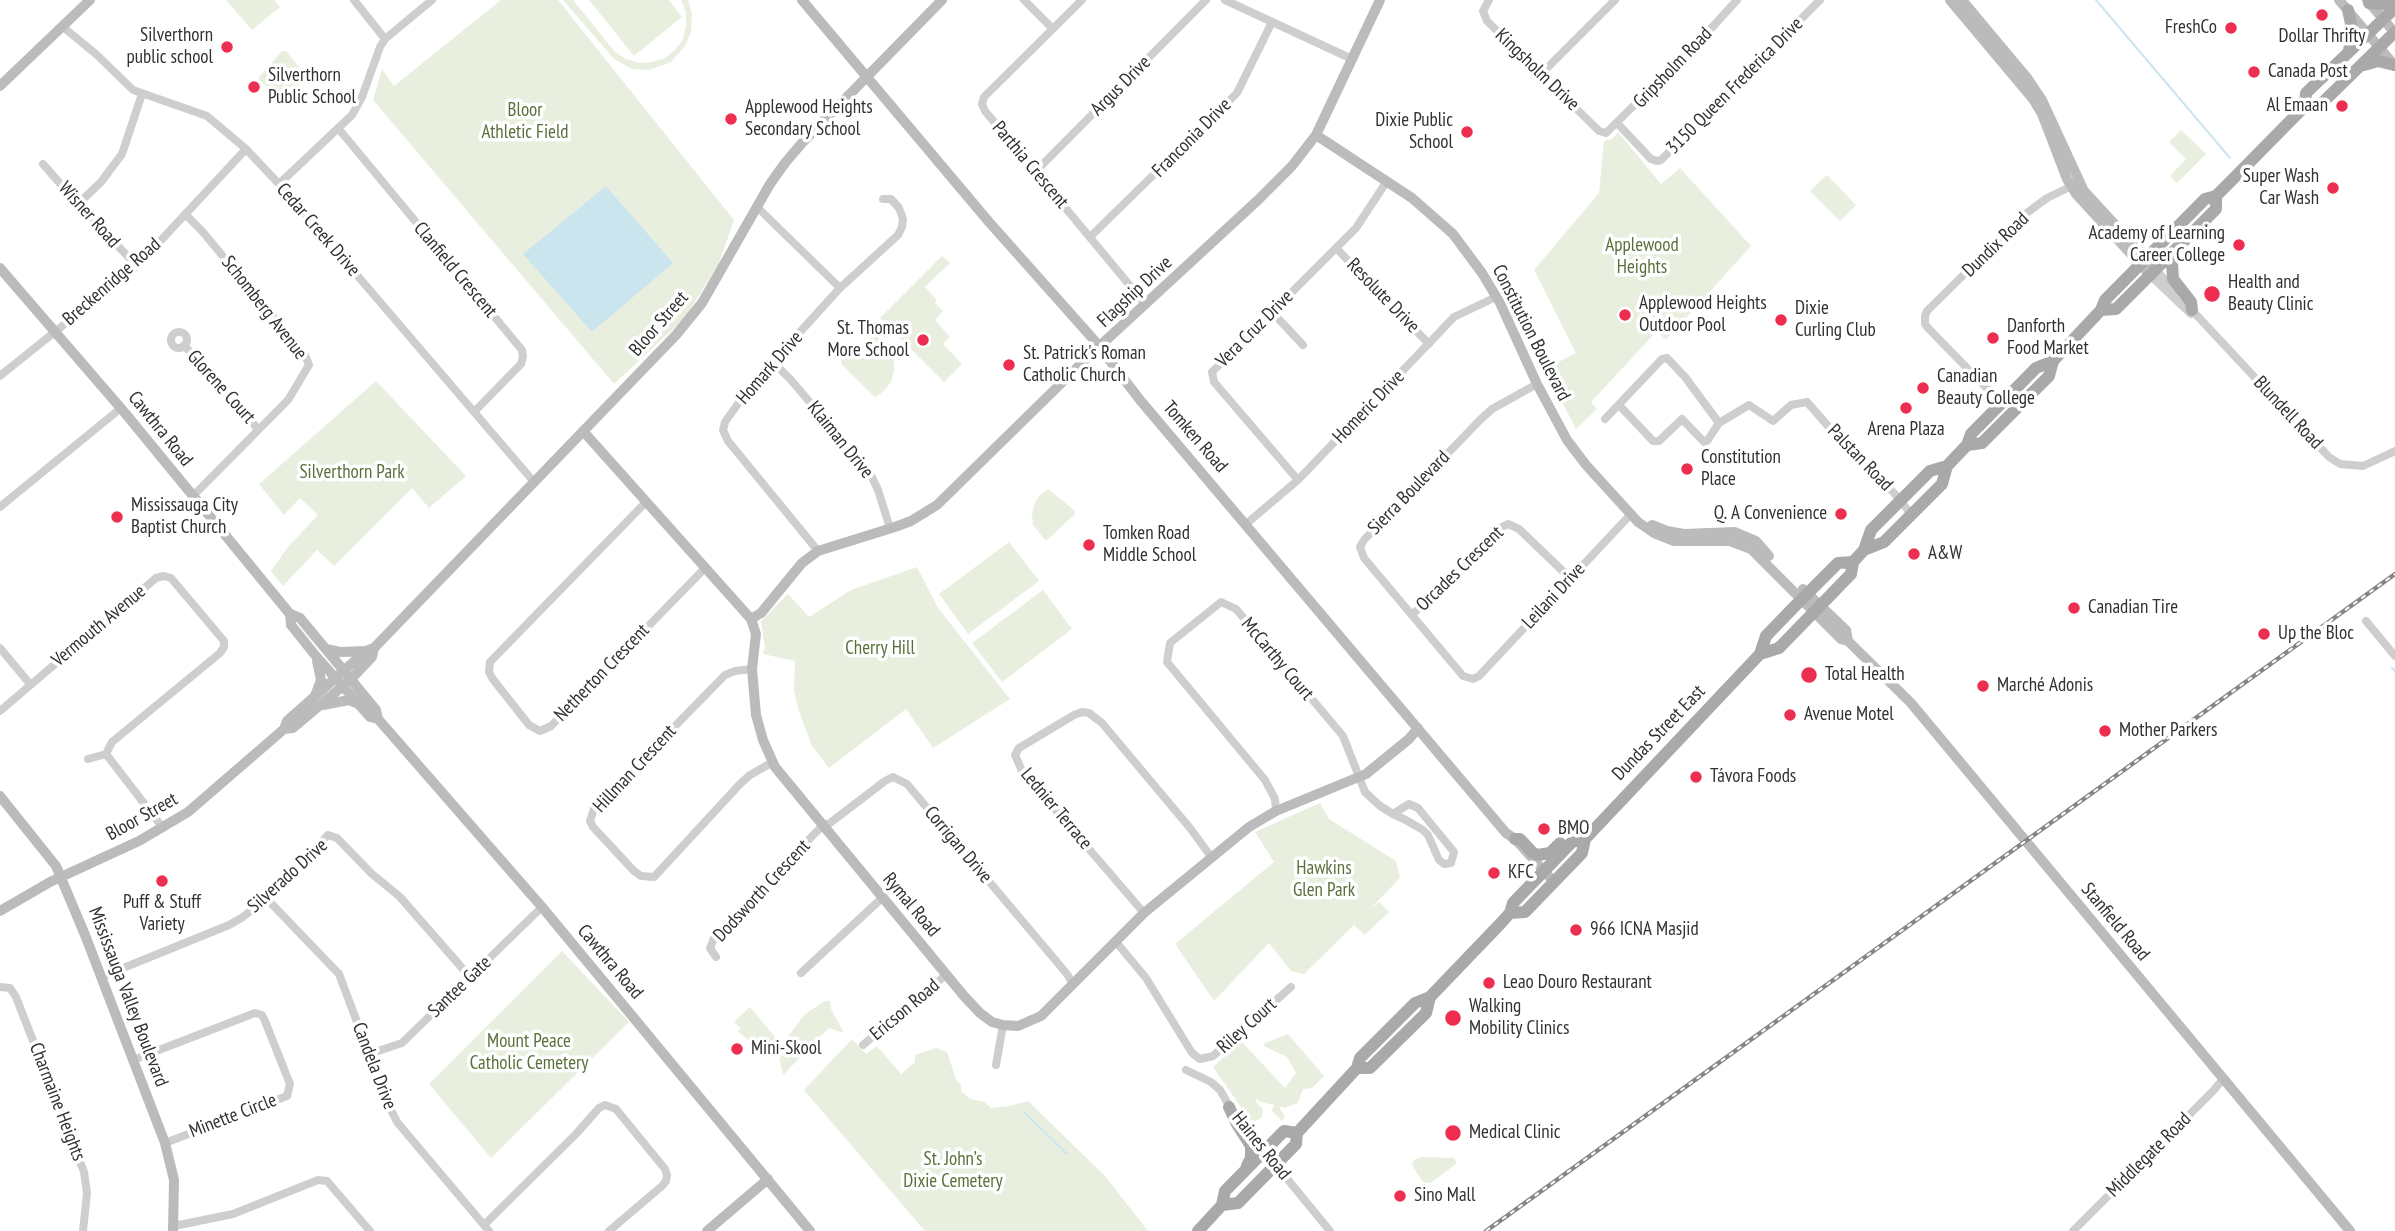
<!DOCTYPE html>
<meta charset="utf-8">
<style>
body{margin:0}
canvas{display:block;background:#fff}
</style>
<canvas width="2395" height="1231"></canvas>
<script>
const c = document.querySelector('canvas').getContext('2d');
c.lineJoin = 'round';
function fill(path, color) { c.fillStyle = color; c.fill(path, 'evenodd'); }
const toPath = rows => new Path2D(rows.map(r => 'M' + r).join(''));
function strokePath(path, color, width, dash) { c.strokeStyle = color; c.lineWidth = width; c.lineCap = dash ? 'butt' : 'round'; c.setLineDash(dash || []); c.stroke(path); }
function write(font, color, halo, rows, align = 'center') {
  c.font = font + ' "PT Sans Narrow",sans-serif'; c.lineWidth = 7; c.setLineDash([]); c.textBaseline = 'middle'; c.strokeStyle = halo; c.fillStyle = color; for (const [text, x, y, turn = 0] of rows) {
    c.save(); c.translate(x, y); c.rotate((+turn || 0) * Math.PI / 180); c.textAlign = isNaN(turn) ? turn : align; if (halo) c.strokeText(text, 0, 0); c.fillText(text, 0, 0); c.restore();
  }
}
fill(toPath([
 [226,0,274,0,280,7,252,30],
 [501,0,558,0,734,220,719,263,685,318,614,384,373,100,382,69,394,86],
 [563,0,573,0,615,52,626,59,639,63,652,62,665,58,675,50,683,39,686,26,686,12,681,0,688,0,692,15,691,32,685,46,671,62,649,70,632,69,614,59],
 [589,0,669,0,682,17,634,56],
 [282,51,286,51,306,76,296,87,282,92,268,88,258,78],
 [2181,130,2206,154,2177,183,2170,176,2186,159,2169,142],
 [1618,132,1661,184,1680,168,1751,246,1666,340,1657,331,1591,402,1597,409,1576,429,1545,369,1576,353,1534,270,1599,193,1604,141,1612,139],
 [1827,175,1856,205,1840,221,1810,191],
 [942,256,950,263,925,287,937,300,935,303,943,311,935,320,950,337,943,344,962,364,944,382,880,318],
 [874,335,883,341,890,349,894,360,894,371,891,382,884,391,875,397,841,364,841,360],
 [376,381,466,476,429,508,412,488,334,566,317,550,283,586,271,571,288,547,318,515,300,498,284,515,259,484],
 [1048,489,1074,510,1075,514,1046,541,1033,525,1032,515,1034,505,1039,496],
 [1009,542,1039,581,968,634,939,594],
 [917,567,938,608,1010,699,933,748,906,709,829,768,812,746,799,712,794,691,795,661,763,654,765,648,761,621,788,594,809,617,851,590],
 [1043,590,1072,629,1002,682,972,643],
 [1320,803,1329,819,1396,861,1400,878,1371,908,1379,902,1389,912,1365,935,1354,925,1304,974,1291,971,1269,943,1214,1001,1175,944,1274,862,1255,832],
 [562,951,629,1022,491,1158,429,1084],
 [825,1001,830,1001,831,1009,844,1033,829,1028,783,1075,779,1056,786,1051,787,1038,805,1014],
 [750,1007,780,1043,766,1057,738,1031,741,1028,734,1022],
 [1288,1034,1324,1076,1312,1088,1303,1089,1298,1103,1284,1108,1279,1106,1285,1117,1282,1121,1272,1111,1274,1105,1261,1102,1255,1098,1257,1103,1263,1109,1262,1117,1256,1121,1250,1120,1213,1067,1241,1041,1285,1088,1296,1073,1287,1057,1264,1046,1265,1043],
 [852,1039,866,1054,877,1046,901,1074,915,1062,915,1055,936,1048,947,1052,956,1079,961,1086,961,1091,970,1099,985,1102,991,1108,1009,1106,1028,1101,1105,1176,1148,1231,925,1231,804,1090],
 [1421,1157,1454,1158,1457,1163,1432,1182,1426,1183,1422,1181,1412,1165,1414,1160]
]), '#e9efdf');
fill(toPath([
 [606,186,673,263,592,332,523,254]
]), '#cbe5ef');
strokePath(toPath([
 [2096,0,2230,158],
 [2392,668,2395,671],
 [1024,1112,1067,1154]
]), '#cbe5ef', 2);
strokePath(toPath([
 [354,0,385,39],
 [1024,0,1053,29],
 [1082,0,984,97,982,104,985,111,1146,305],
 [1225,0,1352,59],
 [1489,0,1483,11,1487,21,1599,131,1606,133,1706,34,1737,0],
 [63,27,97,55,133,90,207,116,246,149,279,184,534,482],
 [1541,74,1615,0],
 [1618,124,1651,159,1657,161,1661,160,1820,0],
 [338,128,522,350,523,357,521,364,475,411],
 [43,164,78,204,137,266],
 [1036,171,1206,0],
 [279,184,352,115,362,97,380,47,385,39,432,0],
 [78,204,101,182,122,154,142,94],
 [757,207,840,288],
 [185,214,202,231,305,355,309,365,288,400,192,497],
 [1090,237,1237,93,1272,22],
 [1336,248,1429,344],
 [2156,270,2176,292],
 [2150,275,2191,314],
 [2189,307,2329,457,2340,464,2363,466,2395,451],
 [1272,312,1303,345],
 '171 340a8 8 0 1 1 16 0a8 8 0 1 1-16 0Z',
 [184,345,258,429],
 [773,362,791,380,870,473,878,490,890,528],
 [0,376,137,266,246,149],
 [1537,384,1492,409,1480,420,1364,540,1360,547,1364,558,1463,676,1473,679,1479,676,1631,514],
 [1619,405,1653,441,1659,441,1682,419,1704,442,1707,441,1719,423,1749,405,1773,421,1791,405,1807,402,1842,442,1894,493,1911,514],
 [2003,405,1928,328,1925,324,1925,316,1927,311,2024,215,2047,198,2076,184],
 [1605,419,1662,359,1667,358,1685,377,1719,423],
 [1298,480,1214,382,1212,372,1356,228,1387,181],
 [646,502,490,662,489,672,492,678,529,725,540,731,551,726,705,568],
 [0,507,121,408],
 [1246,524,1298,480,1454,317,1496,297],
 [818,551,728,441,723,430,725,422,740,401,770,365,840,288,898,235,902,227,903,219,899,208,891,199,883,199],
 [1412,615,1502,527,1508,524,1519,529,1571,579],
 [2366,621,2395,656],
 [0,648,30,684],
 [752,669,735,671,725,675,594,809,590,821,593,827,634,871,641,876,654,877,740,784,750,775,773,762],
 [0,711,156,578,164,576,171,578,224,641,224,647,220,653,112,742,106,754,163,828],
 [88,759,106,754],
 [1276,811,1275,799,1265,780,1167,662,1170,643,1221,602,1236,609,1343,736,1365,792,1380,806,1393,814,1404,819,1423,830,1428,835,1439,860,1444,864,1451,863,1454,852,1418,808,1409,804,1393,814],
 [266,898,339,974,369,1054,373,1073,397,1122,489,1231],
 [1144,913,1022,771,1015,755,1019,748,1074,715,1082,712,1089,713,1102,723,1190,828,1212,858],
 [1116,942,1146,978,1192,1053,1200,1059,1213,1056,1291,987],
 [716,957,710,948,714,938,822,826,830,823,885,781,893,777,907,784,1067,974,1073,984],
 [801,973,882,898],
 [101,977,229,925,243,917,266,898,328,835,337,838,371,873,400,897,470,977],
 [0,987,10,988,16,997,84,1172,87,1193,83,1231],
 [863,1045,947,974],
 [369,1054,402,1043,542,907],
 [133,1060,255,1013,262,1015,265,1021,290,1084,287,1096,165,1143],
 [996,1065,1003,1025],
 [1186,1070,1211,1082,1220,1090,1231,1109],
 [1243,1125,1330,1231],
 [484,1225,576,1134,599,1108,605,1105,616,1109,665,1169,667,1175,666,1181,662,1186,609,1231],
 [174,1226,233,1214,318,1180,327,1181,370,1231],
 [2073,1231,2213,1091,2224,1078]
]), '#cecece', 8);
strokePath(toPath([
 [802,0,989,222,1094,340,1140,400,1506,833,1515,839,1554,882],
 [1950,0,2033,99,2042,114,2067,179,2076,194,2150,275],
 [1962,0,2028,79,2042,100,2084,191,2150,263],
 [2339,0,2395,66],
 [2367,0,2395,33],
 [0,86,90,0],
 [1316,135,1412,198,1453,234,1482,273,1500,303,1537,384,1567,440,1586,465,1638,522,1654,533,1674,541,1730,541,1751,549,1841,639,1848,641,1911,703,2350,1231],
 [0,268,125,413,290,614,300,618,344,671,376,710,378,719,542,907,810,1231],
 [583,431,751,619,756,634,752,669,756,715,763,740,775,767,964,996,980,1013,992,1022,1003,1025,1018,1026,1041,1016,1144,913,1249,827,1276,811,1366,774,1409,739,1418,728],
 [1652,525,1667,531,1684,534,1735,532,1756,541,1769,556],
 [1803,589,1846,630,1848,641],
 [290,614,291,625,315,655,370,717,378,719],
 [751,619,761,613,802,563,818,551,895,527,911,521,937,505,1090,355,1258,200,1292,166,1316,135,1380,0],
 [326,649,340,652,366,651],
 [315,696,321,680,317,661],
 [323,705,349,700,358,704],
 [284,729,293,728,351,679,372,657,374,648,676,335,702,303,770,184,785,163,802,143,942,0],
 [0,796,56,866,85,935,165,1143,174,1180,173,1231],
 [0,911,50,882,139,841,188,812,284,729,287,721,366,651,374,648],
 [707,1231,768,1179]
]), '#bbb', 10);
strokePath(toPath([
 [2369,3,2395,5],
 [2348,10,2353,33,2349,50],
 [2364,65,2378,61,2394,65],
 [2305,106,2319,106,2395,32],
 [2177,253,2172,263,2173,279,2191,302,2192,310],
 [2101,310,2116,309,2216,209,2216,196],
 [1967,445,1982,443,2049,376,2053,361],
 [1864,550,1884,542,1942,484,1947,466,1967,445,1971,434,2036,368,2053,361,2101,310,2105,300,2205,199,2216,196,2237,175,2305,106,2306,93,2395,8],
 [1760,654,1779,648,1851,574,1853,562,1864,550,1871,530,1930,471,1947,466],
 [1515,839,1520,839,1533,853,1538,855,1550,853,1560,843],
 [1510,913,1525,912,1582,853,1585,839,1760,654,1766,636,1795,606,1838,563,1853,562],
 [1357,1068,1370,1068,1426,1013,1430,997,1501,923,1510,913,1513,903,1572,842,1585,839],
 [1229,1107,1237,1124,1251,1146,1251,1158,1247,1166],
 [1222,1205,1238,1203,1296,1144,1297,1133,1357,1068,1360,1058,1415,1003,1430,997],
 [1198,1231,1222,1205,1225,1191,1284,1131,1297,1133]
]), '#a9a9a9', 12);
const rail = toPath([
 [1486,1231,2395,574]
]);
strokePath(rail, '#868686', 4.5);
strokePath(rail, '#fff', 2, [5]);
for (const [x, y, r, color] of [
 [2322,15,7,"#ee2e50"],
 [2231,28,7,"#ee2e50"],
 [227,47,7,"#ee2e50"],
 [2254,72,7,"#ee2e50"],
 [254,87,7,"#ee2e50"],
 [2342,106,7,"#ee2e50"],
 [731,119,7,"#ee2e50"],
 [1467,132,7,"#ee2e50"],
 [2333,188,7,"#ee2e50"],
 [2239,245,7,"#ee2e50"],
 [2212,294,9,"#ee2e50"],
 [1625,315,7,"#ee2e50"],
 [1781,320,7,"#ee2e50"],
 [1993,338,7,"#ee2e50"],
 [923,340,7,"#ee2e50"],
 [1009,365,7,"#ee2e50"],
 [1923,388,7,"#ee2e50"],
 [1906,408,7,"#ee2e50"],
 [1687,469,7,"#ee2e50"],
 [1841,514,7,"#ee2e50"],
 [117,517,7,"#ee2e50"],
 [1089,545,7,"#ee2e50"],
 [1914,554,7,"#ee2e50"],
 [2074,608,7,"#ee2e50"],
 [2264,634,7,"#ee2e50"],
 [1809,675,9,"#ee2e50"],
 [1983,686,7,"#ee2e50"],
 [1790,715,7,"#ee2e50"],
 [2105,731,7,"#ee2e50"],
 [1696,777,7,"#ee2e50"],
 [1544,829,7,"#ee2e50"],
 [1494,873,7,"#ee2e50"],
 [162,881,7,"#ee2e50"],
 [1576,930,7,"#ee2e50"],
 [1489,983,7,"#ee2e50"],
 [1453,1018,9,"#ee2e50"],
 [737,1049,7,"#ee2e50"],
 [1453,1133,9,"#ee2e50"],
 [1400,1196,7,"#ee2e50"]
]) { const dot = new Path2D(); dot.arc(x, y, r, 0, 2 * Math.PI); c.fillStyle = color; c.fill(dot); strokePath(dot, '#fff', 2.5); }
write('19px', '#313131', '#fff', [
 ["FreshCo",2217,28,"right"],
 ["Silverthorn",213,36,"right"],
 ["public school",213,58,"right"],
 ["Dollar Thrifty",2322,37,"center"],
 ["Canada Post",2268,72],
 ["Silverthorn",268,76],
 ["Public School",268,98],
 ["Al Emaan",2328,106,"right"],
 ["Applewood Heights",745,108],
 ["Secondary School",745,130],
 ["Dixie Public",1453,121,"right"],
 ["School",1453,143,"right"],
 ["Super Wash",2319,177,"right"],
 ["Car Wash",2319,199,"right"],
 ["Academy of Learning",2225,234,"right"],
 ["Career College",2225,256,"right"],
 ["Health and",2228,283],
 ["Beauty Clinic",2228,305],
 ["Applewood Heights",1639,304],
 ["Outdoor Pool",1639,326],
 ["Dixie",1795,309],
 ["Curling Club",1795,331],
 ["Danforth",2007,327],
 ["Food Market",2007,349],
 ["St. Thomas",909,329,"right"],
 ["More School",909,351,"right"],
 ["St. Patrick's Roman",1023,354],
 ["Catholic Church",1023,376],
 ["Canadian",1937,377],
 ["Beauty College",1937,399],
 ["Arena Plaza",1906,430,"center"],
 ["Constitution",1701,458],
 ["Place",1701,480],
 ["Mississauga City",131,506],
 ["Baptist Church",131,528],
 ["Q. A Convenience",1827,514,"right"],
 ["Tomken Road",1103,534],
 ["Middle School",1103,556],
 ["A&W",1928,554],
 ["Canadian Tire",2088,608],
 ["Up the Bloc",2278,634],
 ["Total Health",1825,675],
 ["Marché Adonis",1997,686],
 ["Avenue Motel",1804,715],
 ["Mother Parkers",2119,731],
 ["Távora Foods",1710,777],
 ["BMO",1558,829],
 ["KFC",1508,873],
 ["Puff & Stuff",162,903,"center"],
 ["Variety",162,925,"center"],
 ["966 ICNA Masjid",1590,930],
 ["Leao Douro Restaurant",1503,983],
 ["Walking",1469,1007],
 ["Mobility Clinics",1469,1029],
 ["Mini-Skool",751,1049],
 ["Medical Clinic",1469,1133],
 ["Sino Mall",1414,1196]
], 'left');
write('19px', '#313131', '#fff', [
 ["Gripsholm Road",1673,68,-46],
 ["Kingsholm Drive",1537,70,44],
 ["Argus Drive",1121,86,-45],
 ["3150 Queen Frederica Drive",1735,86,-45],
 ["Franconia Drive",1192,138,-45],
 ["Parthia Crescent",1030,165,50],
 ["Wisner Road",89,215,48],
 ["Cedar Creek Drive",318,230,49],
 ["Dundix Road",1996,245,-44],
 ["Clanfield Crescent",455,270,50],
 ["Breckenridge Road",112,282,-41],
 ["Flagship Drive",1135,292,-43],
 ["Resolute Drive",1383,296,46],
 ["Schomberg Avenue",264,308,52],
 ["Bloor Street",659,324,-49],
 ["Vera Cruz Drive",1255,329,-45],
 ["Constitution Boulevard",1531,333,63],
 ["Homark Drive",770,368,-49],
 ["Glorene Court",221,387,48],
 ["Homeric Drive",1369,407,-46],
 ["Blundell Road",2288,413,47],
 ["Cawthra Road",160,429,51],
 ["Tomken Road",1195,437,49],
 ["Klaiman Drive",840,440,51],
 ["Palstan Road",1860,458,46],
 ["Sierra Boulevard",1409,493,-46],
 ["Orcades Crescent",1460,569,-44],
 ["Leilani Drive",1554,596,-47],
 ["Vermouth Avenue",99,626,-40],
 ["McCarthy Court",1277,659,50],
 ["Netherton Crescent",602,673,-46],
 ["Dundas Street East",1659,733,-46],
 ["Hillman Crescent",635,769,-47],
 ["Lednier Terrace",1056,809,50],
 ["Bloor Street",142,817,-29],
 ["Corrigan Drive",958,845,50],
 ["Silverado Drive",288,876,-42],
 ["Dodsworth Crescent",762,891,-47],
 ["Rymal Road",911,905,50],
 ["Stanfield Road",2115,922,50],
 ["Cawthra Road",610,962,50],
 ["Santee Gate",460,987,-44],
 ["Mississauga Valley Boulevard",128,997,69],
 ["Ericson Road",905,1010,-40],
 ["Riley Court",1247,1026,-42],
 ["Candela Drive",374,1066,69],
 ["Charmaine Heights",57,1102,69],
 ["Minette Circle",233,1116,-21],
 ["Haines Road",1261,1146,51],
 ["Middlegate Road",2149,1155,-45]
]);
write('19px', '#5a703b', '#fff', [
 ["Bloor",525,111],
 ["Athletic Field",525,133],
 ["Applewood",1642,246],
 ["Heights",1642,268],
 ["Silverthorn Park",352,473],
 ["Cherry Hill",880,649],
 ["Hawkins",1324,869],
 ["Glen Park",1324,891],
 ["Mount Peace",529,1042],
 ["Catholic Cemetery",529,1064],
 ["St. John’s",953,1160],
 ["Dixie Cemetery",953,1182]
]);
</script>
